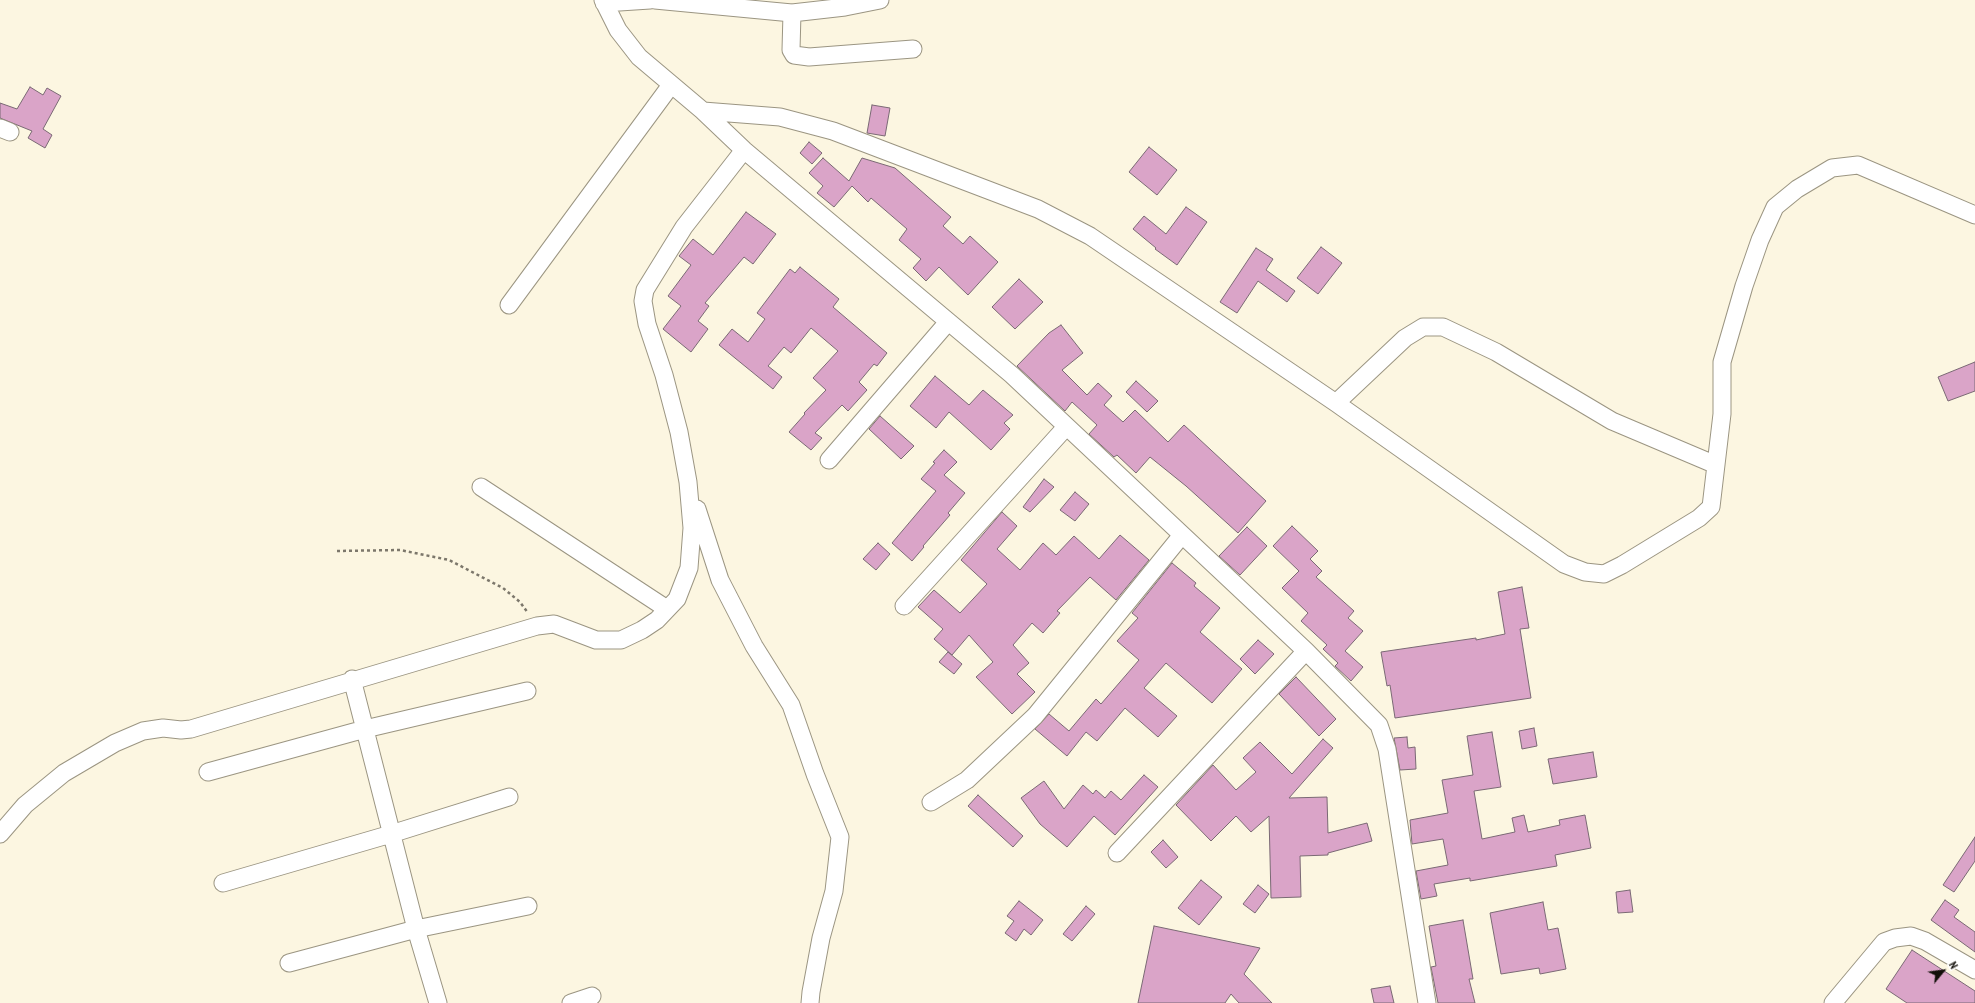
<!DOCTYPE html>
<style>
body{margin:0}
#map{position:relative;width:1975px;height:1003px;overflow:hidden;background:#fcf6e1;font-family:"PT Sans Narrow",sans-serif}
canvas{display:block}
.north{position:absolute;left:1923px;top:951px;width:40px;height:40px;-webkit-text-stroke:3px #fff;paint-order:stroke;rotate:61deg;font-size:11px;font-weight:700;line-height:16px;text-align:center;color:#120f09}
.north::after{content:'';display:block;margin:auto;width:14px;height:18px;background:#120f09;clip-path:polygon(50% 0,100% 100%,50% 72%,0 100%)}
</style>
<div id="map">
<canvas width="1975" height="1003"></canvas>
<div class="north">N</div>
</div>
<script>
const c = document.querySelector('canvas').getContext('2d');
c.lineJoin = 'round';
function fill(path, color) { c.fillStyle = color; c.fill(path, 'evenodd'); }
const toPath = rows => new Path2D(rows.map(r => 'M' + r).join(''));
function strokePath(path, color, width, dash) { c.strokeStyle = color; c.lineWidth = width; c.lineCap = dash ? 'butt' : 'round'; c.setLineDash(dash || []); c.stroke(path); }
const building = toPath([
 [30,87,43,95,47,88,61,96,43,129,52,135,45,148,28,138,32,131,0,118,0,103,17,109,30,87],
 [872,105,890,108,885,136,867,133,872,105],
 [809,142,822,153,812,164,800,153,809,142],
 [1149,147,1177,170,1157,195,1129,172,1149,147],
 [823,158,849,181,862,158,895,168,951,217,943,226,963,244,970,236,998,262,968,295,939,267,926,281,913,268,921,259,899,240,907,229,871,198,868,202,852,186,834,207,817,193,823,186,809,173,823,158],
 [1186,207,1207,222,1177,265,1155,249,1156,248,1133,229,1144,216,1166,234,1186,207],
 [746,212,776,234,753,264,744,257,705,303,709,306,698,321,708,329,691,352,663,329,681,306,668,296,691,265,679,256,693,239,713,255,746,212],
 [1321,247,1342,263,1318,294,1297,278,1321,247],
 [1256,248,1273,259,1266,270,1295,291,1287,302,1258,281,1237,313,1220,302,1256,248],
 [800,267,839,299,833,307,887,353,877,366,874,364,859,382,867,390,848,411,842,405,815,433,822,438,811,450,789,432,805,414,804,413,826,390,813,378,838,351,811,328,791,353,784,347,768,366,782,377,773,389,719,345,732,329,748,342,765,319,757,313,790,269,795,273,800,267],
 [1019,279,1043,302,1015,329,992,307,1019,279],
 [1061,325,1083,353,1062,370,1087,395,1098,383,1112,396,1104,405,1123,422,1135,410,1168,442,1184,425,1266,501,1238,533,1186,486,1150,457,1136,473,1117,455,1114,457,1089,434,1097,425,1072,402,1065,411,1017,366,1049,333,1061,325],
 [1975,362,1975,391,1948,401,1938,377,1975,362],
 [935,376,969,405,983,390,1013,415,1004,423,1010,429,991,450,949,412,936,428,910,406,935,376],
 [1136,381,1158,401,1147,412,1126,392,1136,381],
 [880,416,914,446,901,459,869,429,880,416],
 [944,450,957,462,944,475,965,493,948,513,950,515,923,546,924,547,912,561,892,543,936,491,921,479,935,463,933,462,944,450],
 [1044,479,1054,487,1030,512,1023,507,1044,479],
 [1075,492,1089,504,1075,521,1060,510,1075,492],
 [1002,512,1017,526,997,549,1020,570,1043,543,1056,555,1074,536,1099,559,1120,535,1149,560,1116,600,1090,577,1057,611,1060,613,1043,633,1032,623,1013,645,1029,663,1017,674,1035,692,1012,714,976,677,993,662,969,635,952,655,934,639,943,629,918,607,934,590,960,613,987,584,961,560,1002,512],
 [1292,526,1318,551,1310,559,1322,571,1316,577,1354,611,1348,618,1363,631,1345,651,1363,667,1351,681,1335,666,1338,663,1323,649,1327,645,1301,621,1308,613,1282,588,1299,571,1273,546,1292,526],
 [1247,527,1267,546,1240,575,1219,556,1247,527],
 [878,543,890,554,876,570,863,559,878,543],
 [1172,563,1196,583,1194,586,1220,608,1200,632,1242,669,1212,703,1166,663,1144,688,1177,716,1158,737,1125,708,1097,741,1086,732,1067,756,1035,729,1049,714,1069,731,1096,699,1101,704,1139,660,1117,641,1138,618,1132,613,1172,563],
 [1522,587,1529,628,1520,629,1531,698,1395,718,1390,685,1387,686,1381,652,1476,638,1476,640,1505,634,1498,592,1522,587],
 [1258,640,1274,654,1255,674,1240,659,1258,640],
 [948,652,962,664,954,674,939,662,948,652],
 [1296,677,1336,719,1319,736,1279,694,1296,677],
 [1534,728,1537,746,1522,749,1519,731,1534,728],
 [1492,732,1501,787,1474,791,1482,839,1515,832,1512,818,1524,815,1528,832,1560,825,1559,820,1585,815,1591,848,1555,855,1557,866,1470,881,1470,878,1434,884,1437,896,1421,899,1416,871,1448,865,1443,839,1412,844,1410,820,1448,813,1442,780,1473,775,1467,736,1492,732],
 [1407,737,1408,748,1415,747,1416,769,1400,770,1394,738,1407,737],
 [1323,739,1333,748,1289,798,1327,797,1328,833,1367,823,1372,841,1328,853,1328,855,1300,856,1301,897,1271,898,1269,816,1251,832,1236,816,1211,841,1176,805,1213,765,1236,790,1256,772,1243,758,1260,742,1292,774,1323,739],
 [1593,752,1597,777,1553,784,1548,759,1593,752],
 [1144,775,1158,787,1115,835,1094,816,1067,847,1040,824,1021,798,1044,781,1064,809,1083,785,1093,794,1096,790,1105,798,1111,791,1121,800,1144,775],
 [978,795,1023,836,1013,847,968,806,978,795],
 [1975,837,1975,861,1954,892,1943,885,1975,837],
 [1163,840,1178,857,1166,868,1151,852,1163,840],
 [1201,880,1222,897,1199,925,1178,908,1201,880],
 [1258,885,1269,894,1255,913,1243,904,1258,885],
 [1630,890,1633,912,1618,913,1616,892,1630,890],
 [1945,900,1959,910,1954,917,1975,932,1975,952,1931,920,1945,900],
 [1019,901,1043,920,1031,935,1024,929,1016,941,1005,933,1014,921,1007,916,1019,901],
 [1543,902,1548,930,1558,928,1566,969,1540,974,1539,968,1501,974,1490,913,1543,902],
 [1086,906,1095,914,1072,941,1063,934,1086,906],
 [1463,920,1473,979,1469,979,1475,1003,1438,1003,1431,967,1436,966,1429,926,1463,920],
 [1154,926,1260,948,1244,974,1272,1003,1239,1003,1231,994,1225,1003,1138,1003,1154,926],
 [1912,950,1975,991,1975,1003,1907,1003,1886,989,1912,950],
 [1390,986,1394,1003,1374,1003,1371,989,1390,986]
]);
fill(building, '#daa4c8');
strokePath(building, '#7a6974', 1);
const minor = toPath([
 [603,0,618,30,639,57,703,111,744,150,1012,375,1306,651,1379,725,1387,749,1427,1003],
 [655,0,792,13,845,7,880,0],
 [604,3,650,0],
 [792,13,791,50,794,55,809,57,913,49],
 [703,111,780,117,833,131,1038,209,1090,236,1336,403,1564,564,1585,572,1604,574,1622,565,1699,518,1711,507,1722,414,1722,362,1744,286,1760,240,1775,207,1797,189,1832,168,1858,165,1975,215],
 [0,128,10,132],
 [509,305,671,85],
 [1336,403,1405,338,1423,327,1443,327,1496,352,1612,421,1716,465],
 [829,460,948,322],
 [481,487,667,609],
 [697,509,720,580,754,646,791,705,815,774,840,837,834,891,821,938,811,992,810,1003],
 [904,606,1066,427],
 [352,679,416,929,438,1003],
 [208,772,365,729,527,691],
 [931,802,967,780,1035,716,1182,535],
 [0,834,25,805,64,773,115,743,143,731,163,728,181,730,191,729,537,626,554,624,596,640,621,640,642,630,657,620,677,599,689,568,692,528,688,482,679,432,664,375,647,324,643,301,645,290,684,227,744,150],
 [1117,853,1306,651],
 [223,883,391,834,509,797],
 [289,963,416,929,528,906],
 [571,1003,592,996],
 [1833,1003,1884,942,1895,938,1911,936,1925,941,1975,970]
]);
strokePath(minor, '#9b9582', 19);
strokePath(toPath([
 [337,551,400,550,449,560,503,588,520,602,528,613]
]), '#7c776b', 2.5, [3, 3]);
strokePath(minor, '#fff', 17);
</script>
